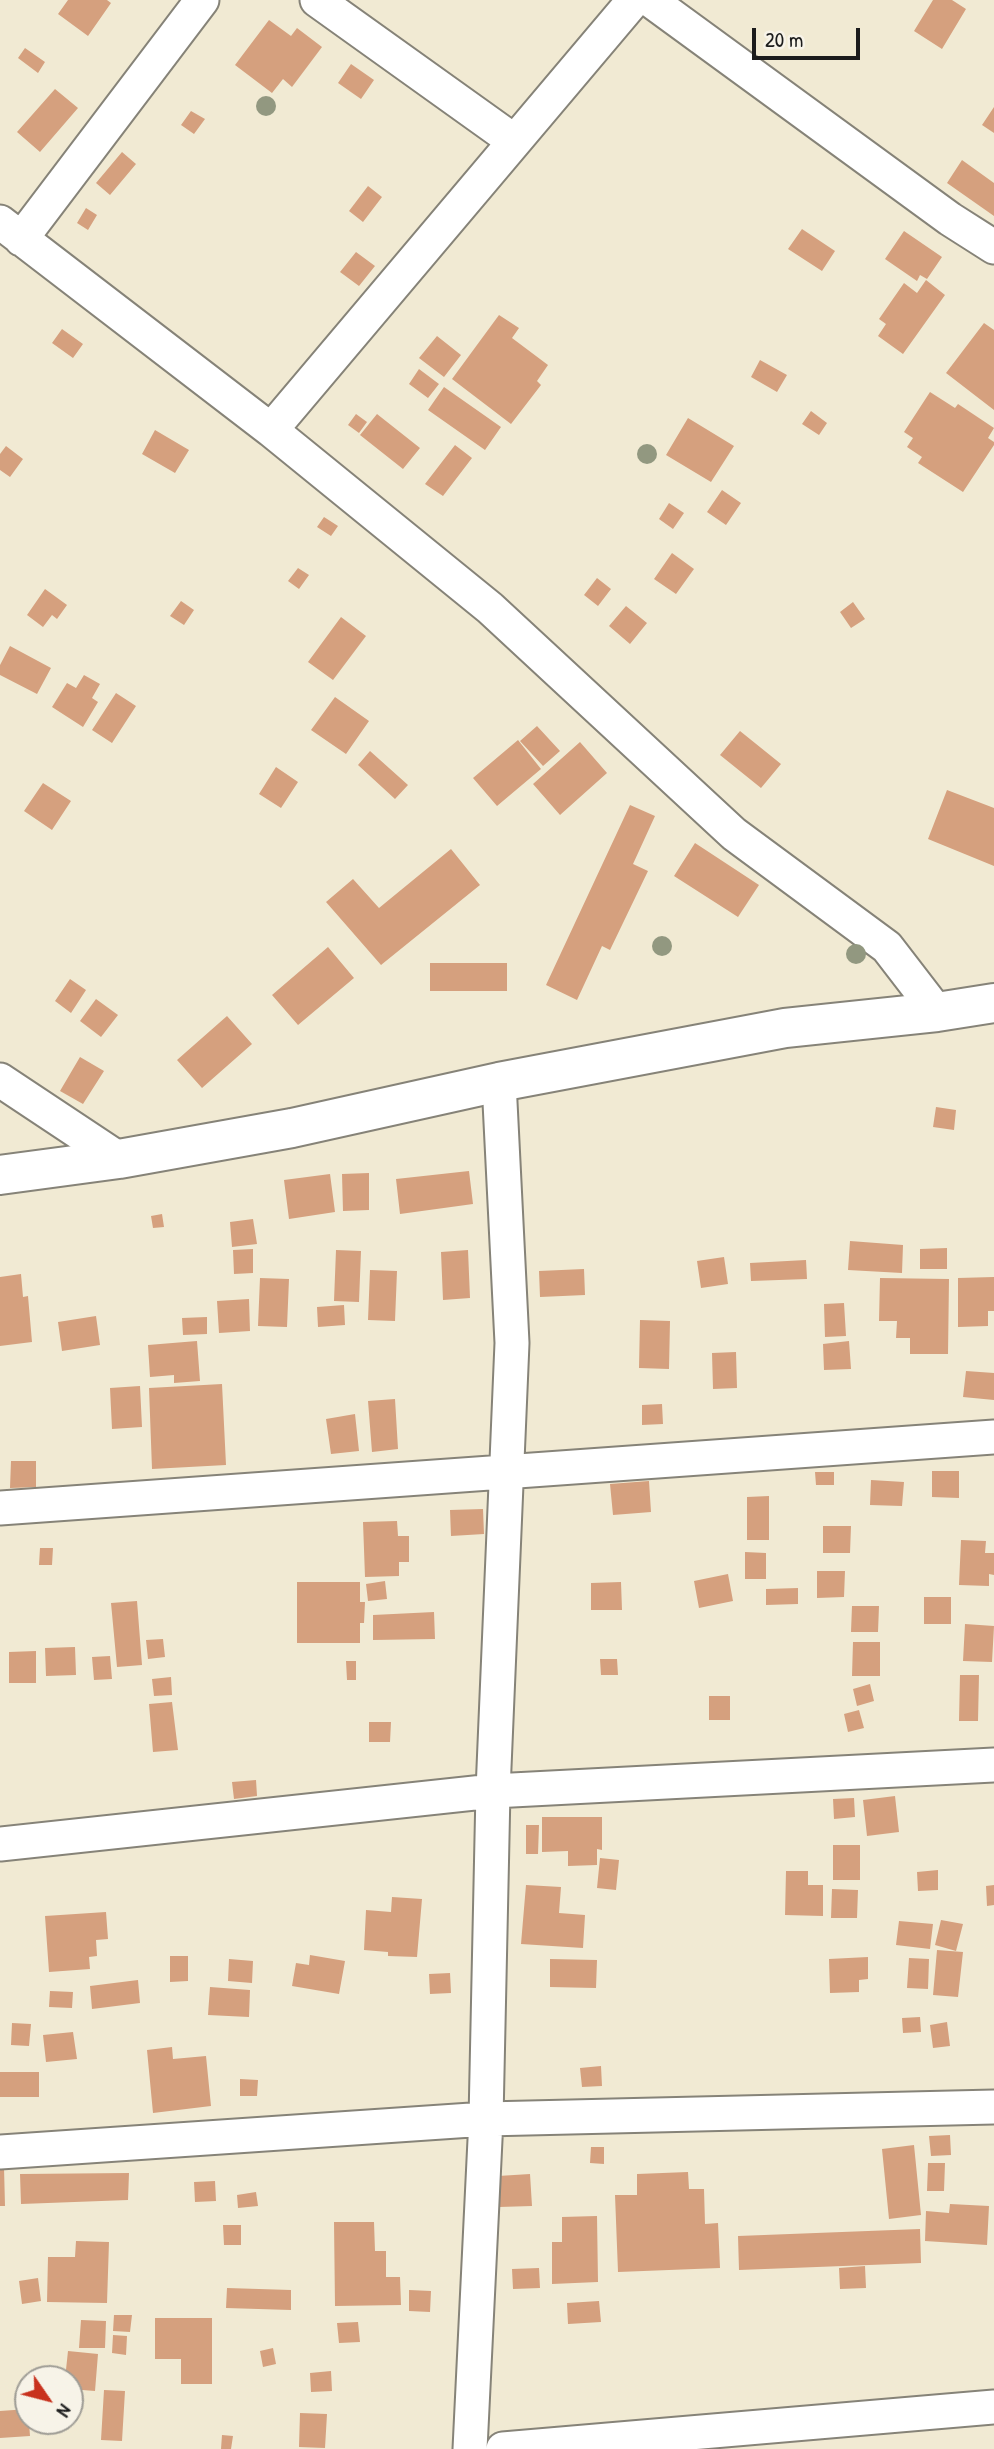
<!DOCTYPE html>
<style>
body{margin:0}
#map{position:relative;width:994px;height:2449px;overflow:hidden;background:#f1ead3;font-family:"Patrick Hand",sans-serif}
canvas{display:block}
.north{position:absolute;left:14px;top:2365px;width:70px;height:70px;box-sizing:border-box;background:#f7f3e8;border:2px solid #9f9d96;border-radius:50%;rotate:125deg;font-size:19px;font-weight:700;line-height:28px;text-align:center;color:#1c1c1c}
.north::after{content:'';display:block;margin:auto;width:24px;height:32px;background:#c8321e;clip-path:polygon(50% 0,100% 100%,50% 72%,0 100%)}
.scale{position:absolute;left:752px;top:28px;width:108px;height:32px;box-sizing:border-box;border:4px solid #1c1c1c;border-top:0;padding-left:9px;font-size:21px;line-height:24px;white-space:nowrap;color:#1c1c1c;-webkit-text-stroke:5px #f7f3e8;paint-order:stroke}
</style>
<div id="map">
<canvas width="994" height="2449"></canvas>
<div class="north">N</div>
<div class="scale">20 m</div>
</div>
<script>
const c = document.querySelector('canvas').getContext('2d');
c.lineJoin = 'round';
function fill(path, color) { c.fillStyle = color; c.fill(path, 'evenodd'); }
const toPath = rows => new Path2D(rows.map(r => 'M' + r).join(''));
function strokePath(path, color, width, dash) { c.strokeStyle = color; c.lineWidth = width; c.lineCap = dash ? 'butt' : 'round'; c.setLineDash(dash || []); c.stroke(path); }
fill(toPath([
 [68,0,107,0,111,3,88,36,58,14],
 [933,0,952,0,966,9,942,49,914,31],
 [269,20,291,36,297,28,322,47,292,87,283,79,272,93,235,65],
 [25,48,45,62,38,73,18,58],
 [351,64,374,80,361,99,338,83],
 [55,89,78,108,40,152,17,132],
 [994,107,994,133,982,125],
 [191,111,205,119,194,134,181,125],
 [122,152,136,164,110,195,96,183],
 [962,160,994,183,994,216,947,183],
 [368,186,382,197,363,222,349,211],
 [86,208,97,215,88,230,77,223],
 [802,229,835,251,822,271,788,249],
 [904,231,942,257,927,279,920,275,917,281,885,259],
 [356,252,375,266,359,286,340,272],
 [926,280,945,295,903,354,878,336,886,324,879,319,904,283,917,293],
 [499,315,519,328,512,338,548,365,537,381,541,385,511,424,452,379],
 [984,323,994,330,994,410,946,373],
 [62,329,83,344,73,358,52,343],
 [437,336,461,355,444,377,419,358],
 [760,360,787,375,777,392,751,377],
 [419,369,439,384,428,398,409,384],
 [444,387,501,427,485,450,428,410],
 [930,392,955,408,958,404,994,428,988,438,994,442,994,445,963,492,918,463,922,457,907,447,913,438,904,432],
 [811,411,827,423,819,435,802,424],
 [356,414,367,422,359,433,348,425],
 [377,414,420,448,403,469,360,435],
 [688,418,734,446,711,482,666,455],
 [155,430,189,450,175,473,142,454],
 [455,445,472,458,443,496,425,484],
 [6,446,23,459,10,477,0,470,0,454],
 [722,490,741,503,726,525,707,512],
 [669,503,684,513,673,529,659,519],
 [324,517,338,526,331,536,317,527],
 [672,553,694,569,676,594,654,579],
 [298,568,309,575,299,589,288,581],
 [597,578,611,589,598,606,584,595],
 [45,589,67,605,57,619,52,615,43,627,27,615],
 [181,601,194,610,184,625,170,616],
 [853,602,865,619,851,628,840,612],
 [626,606,647,623,630,644,609,626],
 [341,617,366,636,333,680,308,662],
 [10,646,51,668,37,694,0,675,0,665],
 [84,675,100,684,92,698,98,702,83,727,52,707,67,683,76,688],
 [116,693,136,706,112,743,92,730],
 [335,697,369,721,346,754,311,730],
 [537,726,560,751,543,766,520,741],
 [740,731,781,764,761,788,720,755],
 [518,740,541,769,497,806,473,778],
 [580,742,607,773,560,815,533,784],
 [370,751,408,785,395,799,358,765],
 [276,767,298,782,281,808,259,794],
 [43,783,71,801,52,830,24,811],
 [947,790,994,808,994,866,928,839],
 [630,805,655,816,633,864,648,871,610,950,602,946,577,1000,546,985],
 [695,843,759,885,738,917,674,876],
 [451,849,480,885,381,965,326,902,353,879,379,908],
 [328,947,354,978,298,1025,272,995],
 [430,963,507,963,507,991,430,991],
 [70,979,86,990,71,1013,55,1001],
 [96,999,118,1015,101,1037,80,1021],
 [227,1016,252,1044,202,1088,177,1060],
 [80,1057,104,1071,83,1104,60,1091],
 [936,1107,956,1110,954,1130,933,1127],
 [469,1171,473,1204,400,1214,396,1179],
 [369,1173,369,1210,343,1211,342,1174],
 [330,1174,335,1212,289,1219,284,1180],
 [162,1214,164,1227,153,1228,151,1216],
 [253,1219,257,1244,232,1247,230,1222],
 [850,1241,903,1245,902,1273,848,1270],
 [947,1248,947,1269,920,1269,920,1249],
 [253,1249,253,1273,234,1274,233,1250],
 [336,1250,361,1251,359,1302,334,1301],
 [468,1250,470,1298,443,1300,441,1252],
 [724,1257,728,1284,701,1288,697,1261],
 [806,1260,807,1279,751,1281,750,1263],
 [584,1269,585,1295,540,1297,539,1271],
 [370,1270,397,1271,395,1321,368,1320],
 [21,1274,23,1297,28,1296,32,1342,0,1346,0,1277],
 [994,1277,994,1311,988,1311,988,1326,958,1327,958,1278],
 [260,1278,289,1279,287,1327,258,1326],
 [880,1278,949,1279,948,1354,910,1354,910,1338,896,1338,897,1321,879,1321],
 [249,1299,250,1331,219,1333,217,1301],
 [844,1303,846,1336,825,1337,824,1304],
 [344,1305,345,1325,318,1327,317,1307],
 [96,1316,100,1345,62,1351,58,1322],
 [207,1317,207,1334,183,1335,182,1318],
 [640,1320,670,1321,669,1369,639,1368],
 [197,1341,200,1381,174,1383,174,1375,150,1377,148,1345],
 [849,1341,851,1369,824,1370,823,1344],
 [736,1352,737,1388,713,1389,712,1353],
 [966,1371,994,1373,994,1400,963,1397],
 [222,1384,226,1465,152,1469,149,1388],
 [140,1386,142,1427,112,1429,110,1388],
 [395,1399,398,1449,372,1452,368,1401],
 [662,1404,663,1424,642,1425,642,1405],
 [355,1414,359,1451,331,1454,326,1419],
 [11,1461,36,1461,36,1487,10,1488],
 [932,1471,959,1471,959,1498,932,1497],
 [815,1472,834,1472,834,1485,816,1485],
 [871,1480,904,1482,902,1506,870,1505],
 [649,1481,651,1512,613,1515,610,1484],
 [769,1496,769,1540,747,1540,747,1497],
 [483,1509,484,1534,451,1536,450,1510],
 [397,1521,398,1536,409,1536,409,1562,399,1562,399,1576,365,1577,363,1522],
 [823,1526,851,1526,850,1553,823,1553],
 [961,1540,986,1541,985,1553,994,1553,994,1575,989,1574,989,1586,959,1585],
 [40,1548,53,1548,52,1565,39,1565],
 [745,1552,766,1553,766,1579,745,1579],
 [817,1571,845,1571,844,1597,817,1598],
 [728,1574,733,1601,699,1608,694,1581],
 [385,1581,387,1599,368,1601,366,1584],
 [297,1582,360,1582,360,1602,365,1602,364,1623,360,1623,360,1643,297,1643],
 [621,1582,622,1610,591,1610,591,1583],
 [798,1588,798,1604,766,1605,766,1589],
 [924,1597,951,1597,951,1624,924,1624],
 [137,1601,142,1665,117,1667,111,1603],
 [852,1606,879,1606,878,1632,851,1632],
 [434,1612,435,1639,373,1640,373,1615],
 [965,1624,994,1626,992,1662,963,1661],
 [163,1639,165,1657,148,1659,146,1640],
 [853,1642,880,1642,880,1676,852,1676],
 [75,1647,76,1675,46,1676,45,1648],
 [36,1651,36,1683,9,1683,9,1652],
 [110,1656,112,1679,94,1680,92,1657],
 [600,1659,617,1659,618,1675,601,1675],
 [346,1661,356,1661,356,1680,347,1680],
 [960,1675,979,1675,978,1721,959,1721],
 [171,1677,172,1695,154,1696,152,1679],
 [870,1684,874,1701,857,1706,853,1689],
 [709,1696,730,1696,730,1720,709,1720],
 [172,1702,178,1750,153,1752,149,1704],
 [859,1710,864,1728,848,1732,844,1714],
 [369,1722,391,1722,390,1742,369,1742],
 [256,1780,257,1796,234,1799,232,1782],
 [895,1796,899,1832,867,1836,863,1800],
 [854,1798,855,1817,834,1819,833,1799],
 [542,1817,602,1817,602,1850,597,1849,597,1865,568,1866,568,1851,542,1852],
 [526,1825,539,1825,538,1854,526,1854],
 [833,1845,860,1845,860,1880,833,1880],
 [600,1858,619,1860,616,1890,597,1888],
 [938,1870,938,1890,918,1891,917,1872],
 [786,1871,808,1871,808,1885,823,1885,823,1916,785,1915],
 [526,1885,561,1887,559,1913,585,1915,583,1948,521,1944],
 [994,1885,994,1905,987,1906,986,1886],
 [832,1889,858,1890,857,1918,831,1918],
 [392,1897,422,1899,417,1957,388,1956,388,1952,364,1950,366,1910,391,1912],
 [106,1912,108,1939,96,1940,97,1956,89,1957,90,1969,49,1972,45,1916],
 [941,1920,963,1924,956,1951,935,1945],
 [899,1921,933,1924,930,1949,896,1945],
 [937,1950,963,1952,958,1997,933,1995],
 [310,1955,345,1961,339,1994,292,1986,296,1963,309,1965],
 [170,1956,188,1956,188,1981,170,1982],
 [868,1957,868,1979,859,1980,859,1992,830,1993,829,1959],
 [909,1958,929,1959,928,1989,907,1988],
 [229,1959,253,1961,252,1983,228,1981],
 [550,1959,597,1960,596,1988,550,1987],
 [450,1973,451,1993,430,1994,429,1974],
 [138,1980,140,2003,92,2009,90,1986],
 [210,1987,250,1990,249,2017,208,2015],
 [50,1991,73,1992,72,2008,49,2007],
 [920,2017,921,2032,903,2033,902,2018],
 [947,2022,950,2046,933,2048,930,2025],
 [12,2023,31,2024,29,2046,11,2045],
 [73,2032,77,2059,46,2062,43,2035],
 [172,2047,173,2059,206,2056,211,2106,153,2113,147,2050],
 [601,2066,602,2086,582,2087,580,2068],
 [0,2072,39,2072,39,2097,0,2097],
 [240,2079,258,2080,257,2096,240,2096],
 [950,2135,951,2155,931,2156,929,2136],
 [914,2145,921,2215,889,2219,882,2149],
 [591,2147,604,2147,604,2164,590,2163],
 [928,2163,945,2163,944,2191,927,2191],
 [0,2167,4,2167,5,2206,0,2206],
 [688,2172,689,2189,704,2189,705,2224,718,2223,720,2268,618,2272,615,2195,637,2195,637,2174],
 [129,2173,128,2200,21,2204,20,2174],
 [530,2174,532,2206,499,2207,498,2176],
 [215,2181,216,2201,195,2202,194,2182],
 [256,2192,258,2206,238,2208,237,2195],
 [950,2204,989,2206,987,2245,925,2241,926,2211,949,2213],
 [597,2216,598,2282,552,2284,552,2242,562,2242,562,2217],
 [334,2222,374,2222,375,2251,386,2251,386,2277,400,2277,401,2305,335,2306],
 [223,2225,241,2225,241,2245,224,2245],
 [920,2229,921,2263,739,2270,738,2236],
 [76,2241,109,2242,107,2303,47,2302,48,2257,75,2257],
 [865,2266,866,2288,840,2289,839,2268],
 [539,2268,540,2288,513,2289,512,2269],
 [38,2278,41,2301,22,2304,19,2281],
 [227,2288,291,2290,291,2310,226,2308],
 [409,2290,431,2291,430,2312,409,2311],
 [599,2301,601,2322,568,2324,567,2303],
 [114,2315,132,2315,130,2332,113,2331],
 [155,2318,212,2318,212,2384,181,2384,181,2359,155,2359],
 [81,2320,106,2321,105,2348,79,2348],
 [358,2322,360,2342,339,2343,337,2323],
 [113,2335,127,2336,126,2355,112,2353],
 [273,2348,276,2364,263,2367,260,2351],
 [68,2351,98,2354,95,2391,70,2389,70,2379,65,2379],
 [331,2371,332,2391,311,2392,310,2373],
 [104,2390,125,2391,122,2441,101,2440],
 [28,2409,30,2436,0,2438,0,2411],
 [300,2413,327,2414,325,2448,299,2447],
 [222,2435,233,2436,231,2449,221,2449]
]), '#d5a07e');
const minor = toPath([
 [317,0,514,141],
 [650,0,950,219,994,247],
 [0,222,271,430,490,608,734,834,887,947,937,1012],
 [21,239,202,0],
 [271,430,634,0],
 [0,1080,119,1159],
 [0,1508,994,1437],
 [0,1844,493,1791,994,1765],
 [0,2152,486,2119,994,2107],
 [470,2449,486,2119,493,1791,512,1343,499,1082],
 [503,2449,994,2407]
]);
const tertiary = toPath([
 [0,1175,119,1159,292,1128,499,1082,785,1028,937,1012,994,1003]
]);
strokePath(minor, '#868378', 37);
strokePath(tertiary, '#868378', 42);
strokePath(minor, '#fff', 33);
strokePath(tertiary, '#fff', 38);
c.fillStyle = '#929880';
for (const [x, y] of [
 [266,106],
 [647,454],
 [662,946],
 [856,954]
]) { c.beginPath(); c.arc(x, y, 10, 0, 2 * Math.PI); c.fill(); }
</script>
